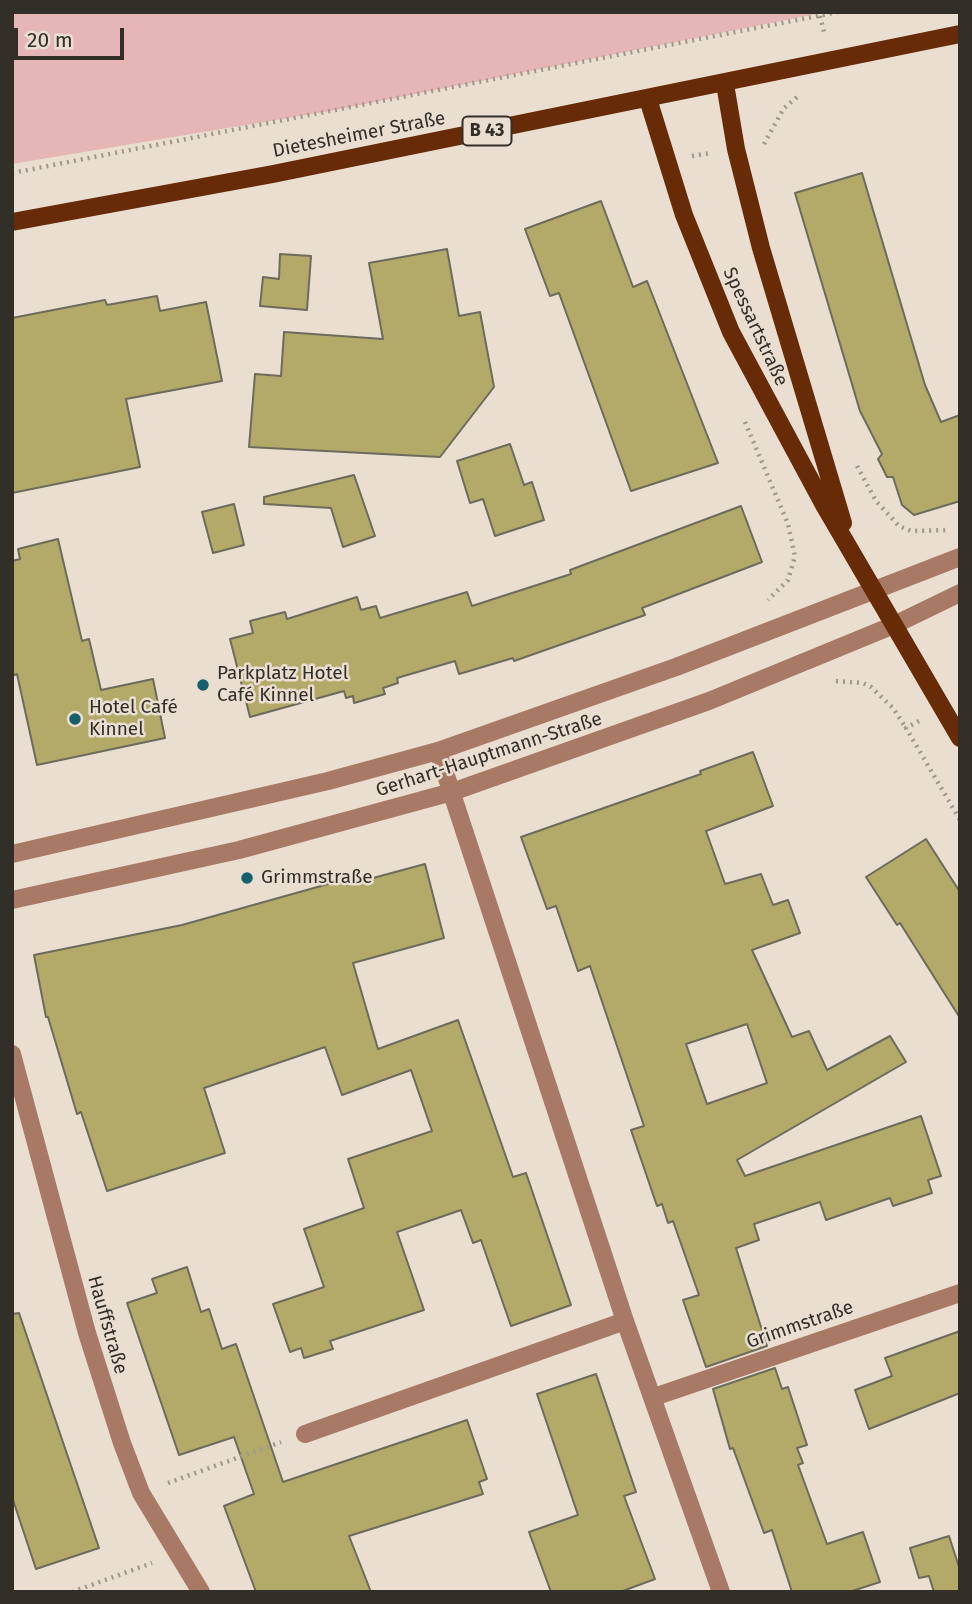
<!DOCTYPE html>
<meta charset="utf-8">
<style>
body{margin:0}
#map{position:relative;width:972px;height:1604px;overflow:hidden;background:#e9ded0;font-family:"Fira Sans",sans-serif}
canvas{display:block}
.frame{position:absolute;inset:0;border:14px solid #322e28;pointer-events:none}
.scale{position:absolute;left:14px;top:28px;width:110px;height:32px;box-sizing:border-box;border:4px solid #322e28;border-top:0;padding-left:9px;font-size:21px;line-height:24px;white-space:nowrap;color:#322e28;-webkit-text-stroke:5px #e9ded0;paint-order:stroke}
</style>
<div id="map">
<canvas width="972" height="1604"></canvas>
<div class="frame"></div>
<div class="scale">20 m</div>
</div>
<script>
const c = document.querySelector('canvas').getContext('2d');
c.lineJoin = 'round';
function fill(path, color) { c.fillStyle = color; c.fill(path, 'evenodd'); }
const toPath = rows => new Path2D(rows.map(r => 'M' + r).join(''));
function strokePath(path, color, width, dash) { c.strokeStyle = color; c.lineWidth = width; c.lineCap = dash ? 'butt' : 'round'; c.setLineDash(dash || []); c.stroke(path); }
function write(font, color, halo, rows, align = 'center') {
  c.font = font + ' "Fira Sans",sans-serif'; c.lineWidth = 5; c.setLineDash([]); c.textBaseline = 'middle'; c.strokeStyle = halo; c.fillStyle = color; for (const [text, x, y, turn = 0] of rows) {
    c.save(); c.translate(x, y); c.rotate((+turn || 0) * Math.PI / 180); c.textAlign = isNaN(turn) ? turn : align; if (halo) c.strokeText(text, 0, 0); c.fillText(text, 0, 0); c.restore();
  }
}
fill(toPath([
 [12,12,826,12,330,111,12,164]
]), '#e6b5b5');
const building = toPath([
 [862,173,925,385,941,422,960,415,960,501,914,515,902,505,893,477,887,477,878,459,882,454,860,411,795,193,862,173],
 [601,201,633,287,647,281,718,463,631,491,559,293,550,296,525,229,601,201],
 [447,249,459,316,480,312,494,387,440,457,249,447,255,374,281,376,284,332,383,339,369,263,447,249],
 [280,254,311,256,307,310,260,306,263,277,279,279,280,254],
 [157,296,160,311,206,302,222,381,126,399,140,467,12,493,12,318,105,300,107,305,157,296],
 [510,444,524,485,532,482,544,520,495,536,483,499,470,503,457,461,510,444],
 [354,475,375,536,343,547,331,508,264,504,264,497,354,475],
 [234,504,244,545,213,553,202,512,234,504],
 [741,506,762,562,642,608,645,615,514,661,513,658,459,674,455,661,397,678,398,683,383,688,385,694,354,703,353,696,346,698,344,691,250,717,230,639,253,633,250,621,285,612,287,619,357,597,361,610,376,606,380,618,467,592,472,606,571,574,570,570,741,506],
 [58,539,82,641,89,639,101,690,153,679,165,738,37,765,17,674,12,676,12,561,20,559,18,549,58,539],
 [753,752,773,806,706,831,725,884,761,874,773,905,788,900,800,933,752,950,792,1037,809,1031,827,1070,890,1036,906,1062,737,1160,745,1176,921,1116,941,1176,928,1180,932,1193,893,1206,890,1198,826,1220,820,1202,754,1224,759,1240,736,1248,767,1346,706,1367,683,1300,699,1295,673,1221,668,1223,662,1204,657,1206,631,1130,644,1126,590,966,578,971,556,906,547,909,521,837,701,774,700,771,753,752],
 [747,1024,767,1083,707,1104,686,1044,747,1024],
 [926,839,960,892,960,1018,900,923,897,925,866,877,926,839],
 [425,864,444,938,353,963,378,1049,458,1020,513,1177,526,1173,571,1305,511,1326,481,1240,473,1243,461,1210,397,1232,424,1310,330,1341,333,1349,304,1358,301,1348,290,1352,273,1304,324,1287,304,1229,364,1208,348,1159,432,1131,411,1070,342,1095,325,1047,204,1088,225,1153,107,1191,81,1112,77,1114,48,1017,46,1017,34,955,182,925,346,879,347,885,425,864],
 [187,1267,201,1312,209,1309,222,1349,236,1344,283,1482,467,1420,487,1479,479,1482,483,1494,349,1536,371,1592,256,1592,224,1506,254,1494,234,1437,179,1455,127,1303,157,1293,152,1279,187,1267],
 [19,1313,99,1548,36,1569,12,1497,12,1314,19,1313],
 [960,1331,960,1393,869,1429,855,1390,892,1376,885,1358,960,1331],
 [775,1368,782,1389,788,1387,807,1445,797,1448,803,1463,798,1465,827,1544,863,1532,880,1582,849,1592,792,1592,772,1530,764,1533,733,1448,730,1449,713,1389,775,1368],
 [596,1374,636,1492,624,1496,655,1579,620,1592,551,1592,529,1532,578,1515,537,1394,596,1374],
 [949,1536,960,1570,960,1592,934,1592,929,1576,919,1578,910,1548,949,1536]
]);
fill(building, '#b3aa6a');
strokePath(building, '#6d6b5c', 2);
strokePath(toPath([
 [820,16,825,36],
 [764,144,784,108,797,97],
 [692,156,711,153],
 [12,173,838,12],
 [745,422,788,524,795,556,788,580,768,600],
 [857,466,876,501,899,526,911,531,948,530],
 [836,681,863,683,871,687,893,708,906,728],
 [919,721,906,728,960,820],
 [168,1483,281,1442],
 [72,1592,152,1563]
]), '#9f978c', 4.5, [2, 5]);
strokePath(toPath([
 [438,751,625,1321,721,1592],
 [12,854,328,781,438,751,676,667,960,557],
 [12,900,239,850,452,792,709,701,894,625,960,593],
 [12,1054,87,1333,122,1443,141,1493,201,1592],
 [654,1397,960,1293],
 [305,1434,625,1321]
]), '#a87a65', 18);
strokePath(toPath([
 [725,84,736,149,761,248,843,523],
 [648,99,684,215,731,332,824,505,960,738],
 [12,222,273,174,960,34]
]), '#682b07', 18);
for (const [x, y, r, color] of [
 [203,685,7,"#15606d"],
 [75,719,7,"#15606d"],
 [247,878,7,"#15606d"]
]) { const dot = new Path2D(); dot.arc(x, y, r, 0, 2 * Math.PI); c.fillStyle = color; c.fill(dot); strokePath(dot, '#e9ded0', 2.5); }
for (const [x, y, w] of [
 [487,131,49]
]) { const box = new Path2D(); box.roundRect(x - w / 2, y - 14.5, w, 29, 5); c.fillStyle = '#e9ded0'; c.fill(box); strokePath(box, '#322e28', 2); }
write('bold 18px', '#322e28', null, [
 ["B 43",487,131]
]);
write('19px', '#322e28', '#e9ded0', [
 ["Dietesheimer Straße",359,135,-11],
 ["Spessartstraße",755,327,65],
 ["Gerhart-Hauptmann-Straße",489,755,-18],
 ["Hauffstraße",107,1325,74],
 ["Grimmstraße",800,1325,-19]
]);
write('19px', '#322e28', '#e9ded0', [
 ["Parkplatz Hotel",217,674],
 ["Café Kinnel",217,696],
 ["Hotel Café",89,708],
 ["Kinnel",89,730],
 ["Grimmstraße",261,878]
], 'left');
</script>
